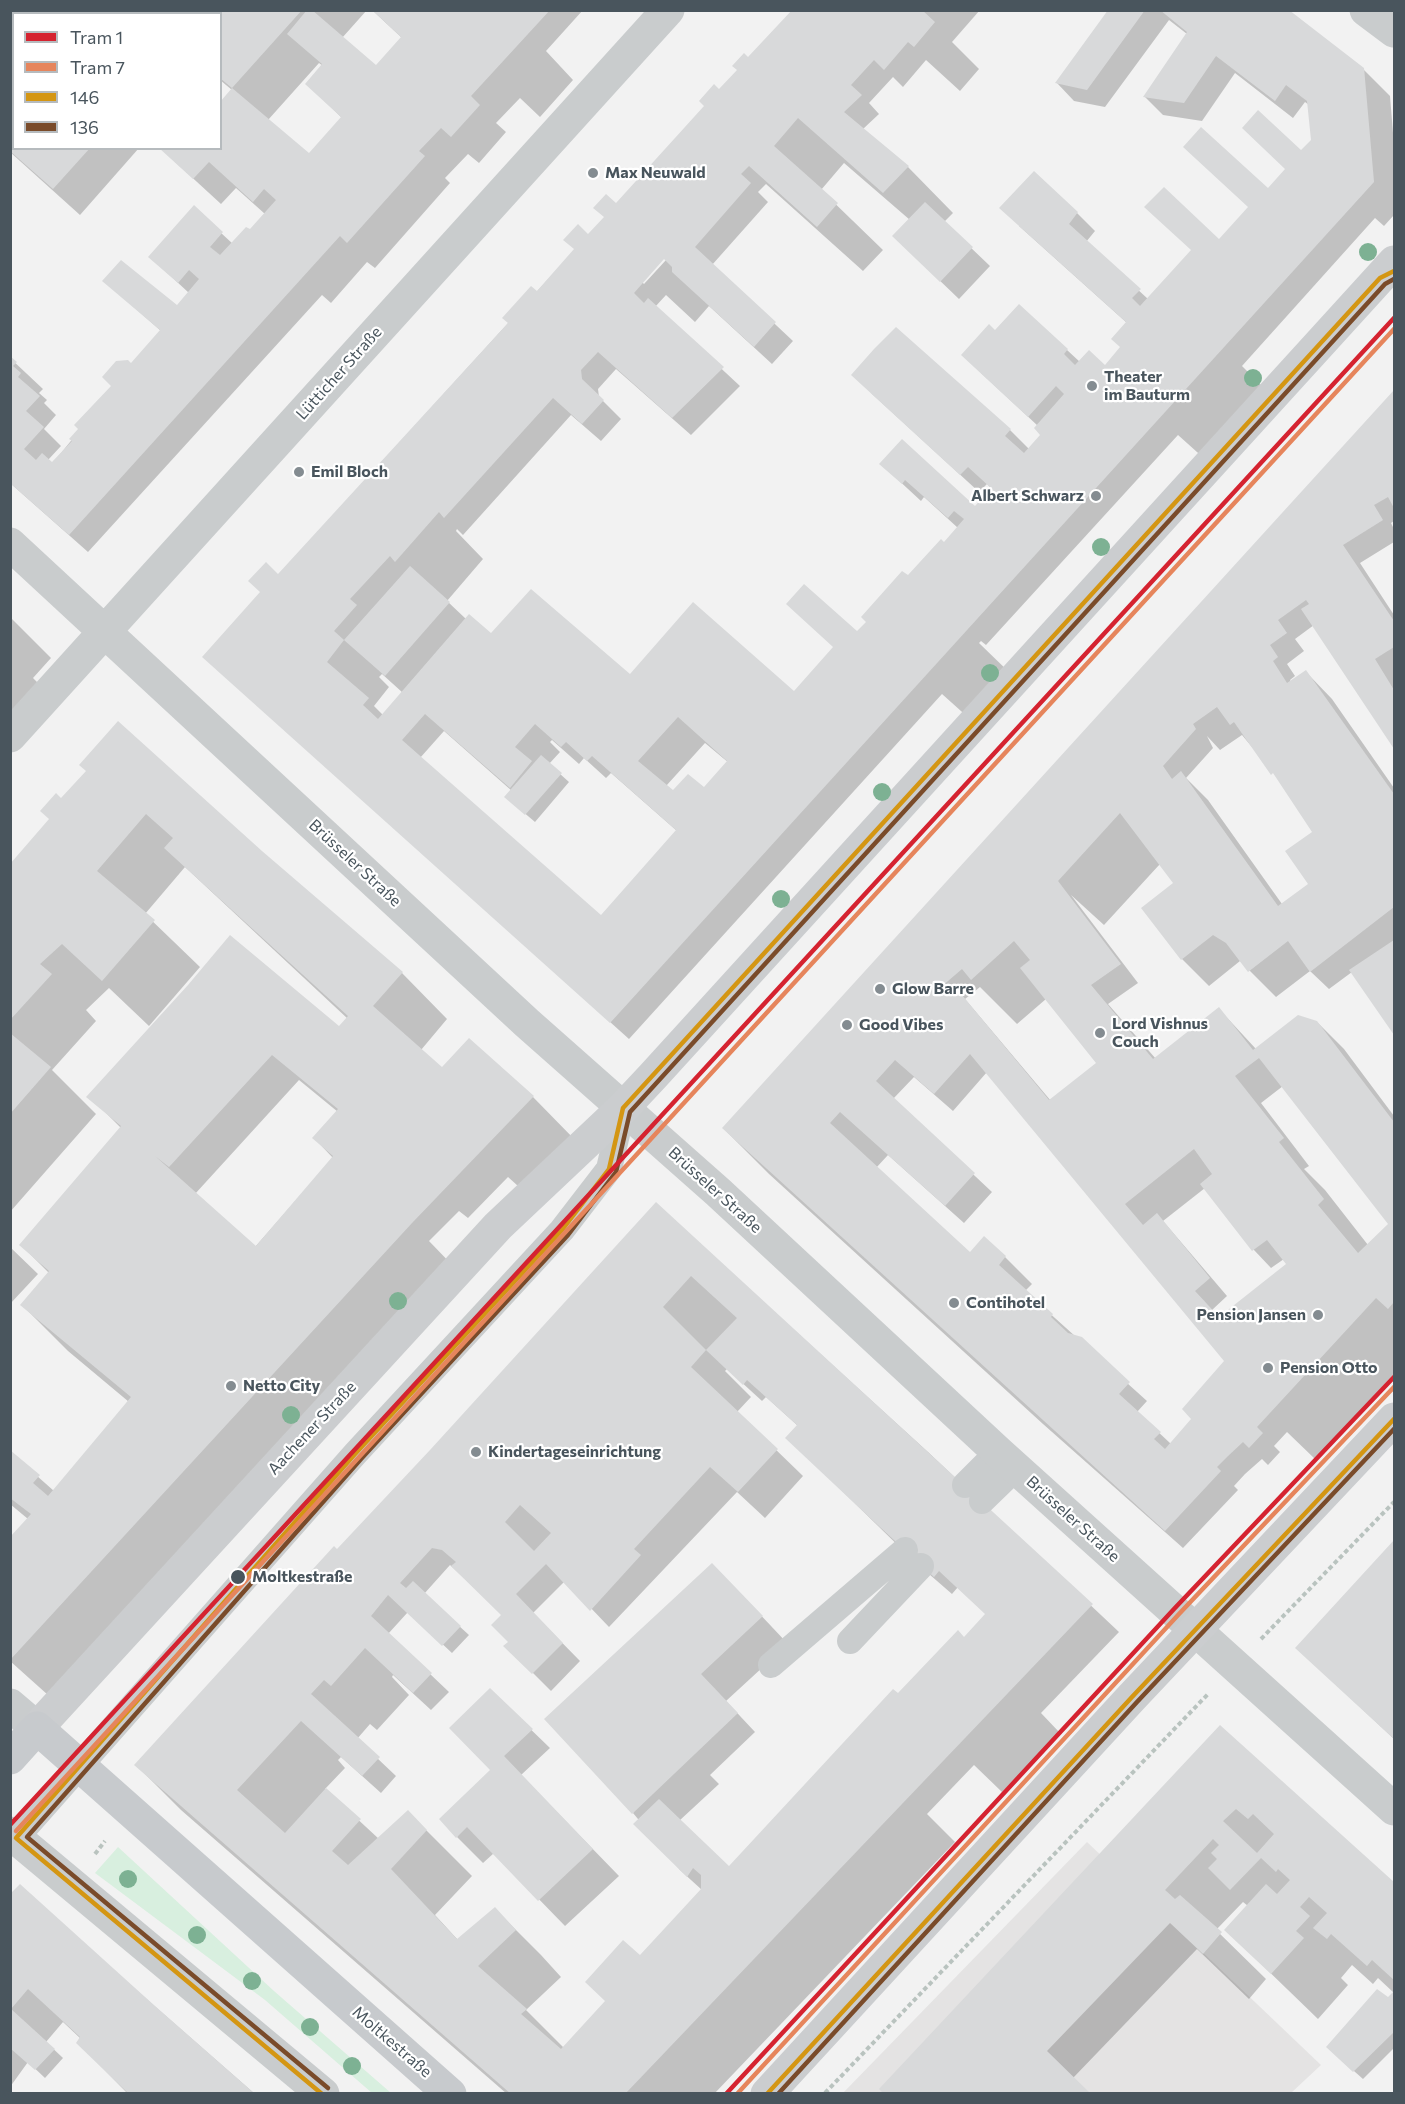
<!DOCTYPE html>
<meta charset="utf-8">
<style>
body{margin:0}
#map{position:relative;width:1405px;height:2104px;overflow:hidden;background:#f2f2f2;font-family:Commissioner,sans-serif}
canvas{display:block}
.frame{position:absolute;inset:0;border:12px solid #49555d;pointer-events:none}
.legend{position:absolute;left:12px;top:12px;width:210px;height:138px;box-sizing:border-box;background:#fff;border:2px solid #b6bbbe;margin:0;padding:8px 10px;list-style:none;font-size:18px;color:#49555d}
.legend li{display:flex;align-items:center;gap:12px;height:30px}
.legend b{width:30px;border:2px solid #b6bbbe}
</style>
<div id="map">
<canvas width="1405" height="2104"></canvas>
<div class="frame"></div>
<ul class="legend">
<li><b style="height:8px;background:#d52330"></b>Tram 1</li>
<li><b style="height:8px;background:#e6855c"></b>Tram 7</li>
<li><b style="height:8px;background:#d49613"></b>146</li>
<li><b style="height:8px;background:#7a4b2a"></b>136</li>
</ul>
</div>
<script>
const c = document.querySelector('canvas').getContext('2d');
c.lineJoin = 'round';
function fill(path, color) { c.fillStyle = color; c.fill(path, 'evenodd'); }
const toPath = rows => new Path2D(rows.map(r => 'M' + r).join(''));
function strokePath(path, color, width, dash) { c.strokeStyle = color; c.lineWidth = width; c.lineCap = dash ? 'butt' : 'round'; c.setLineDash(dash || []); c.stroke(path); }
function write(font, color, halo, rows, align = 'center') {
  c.font = font + ' Commissioner,sans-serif'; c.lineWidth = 4.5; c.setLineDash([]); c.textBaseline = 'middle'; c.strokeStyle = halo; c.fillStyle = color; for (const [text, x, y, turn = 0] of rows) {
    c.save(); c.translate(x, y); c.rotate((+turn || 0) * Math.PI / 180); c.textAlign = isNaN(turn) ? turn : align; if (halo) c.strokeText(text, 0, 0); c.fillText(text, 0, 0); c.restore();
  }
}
fill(toPath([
 [1087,1842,1321,2065,1291,2093,842,2094]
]), '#e4e3e3');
fill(toPath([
 [118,1847,274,1991,391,2093,372,2093,265,2000,95,1873]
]), '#d8efdf');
fill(toPath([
 [10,10,14,14,14,148,139,148,80,215,10,152],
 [143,10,367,10,342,38,376,68,402,38,372,10,583,10,546,51,573,80,540,117,520,98,496,123,506,132,479,163,468,154,445,178,450,183,375,268,367,262,331,303,322,295,88,552,10,483,10,358,43,389,39,393,47,400,44,403,56,415,44,429,61,446,48,460,52,464,161,331,104,281,177,307,189,293,150,257,194,208,233,244,260,242,265,214,236,188,221,204,160,148,220,148,232,90,220,80,220,14,146,14],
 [319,63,323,66,307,84,342,118,309,155,268,120],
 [793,10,980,10,952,42,979,69,960,91,926,60,903,87,893,77,869,103,879,114,863,129,908,167,953,213,944,222,990,266,959,299,912,254,910,220,844,163,821,190,883,250,863,271,766,184,758,192,768,202,712,265,793,341,772,364,709,306,695,322,666,295,655,307,740,386,691,435,616,369,598,389,599,397,621,419,601,441,571,415,463,535,457,529,456,531,483,559,447,601,466,619,491,635,531,591,630,677,793,693,914,583,958,528,924,497,921,501,881,464,975,508,992,489,987,484,979,492,871,393,1010,430,1029,449,1042,435,1038,426,981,373,995,332,1067,350,1080,362,1105,367,1122,348,1127,323,1019,226,1077,213,1095,231,1086,242,1148,299,1219,241,1313,141,1309,105,1305,102,1293,118,1235,73,1202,121,1163,115,1145,97,1187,34,1169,20,1105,107,1074,101,1057,83,1109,10,1286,10,1363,69,1390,96,1394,145,1394,215,1384,226,1375,218,1242,366,1269,393,1207,461,1178,435,986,645,981,641,979,643,1012,675,971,720,942,694,629,1039,222,674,278,576],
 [664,257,666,260,644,284,642,282],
 [382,674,403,693,383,715,374,706,389,687,379,677],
 [444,731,512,791,515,805,535,822,569,782,549,764,560,752,550,742,552,740,579,764,584,758,606,778,611,773,677,831,602,917,420,758],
 [705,743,729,763,704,790,673,792,666,786],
 [1394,392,1394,521,1391,523,1394,529,1394,542,1360,563,1394,615,1394,747,1314,625,1295,639,1304,651,1287,664,1295,676,1290,680,1291,682,1306,672,1332,699,1394,788,1394,1032,1352,972,1329,989,1310,971,1276,997,1240,961,1209,986,1182,959,1143,908,1175,883,1160,864,1104,925,1071,895,1138,983,1108,1004,1156,1059,1219,1009,1256,1049,1317,1022,1344,1049,1394,1116,1394,1374,1315,1459,1287,1432,1274,1446,1280,1452,1268,1465,1262,1459,1245,1474,1234,1486,1238,1490,1183,1548,1043,1424,769,1174,724,1129],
 [1242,735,1281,782,1314,832,1308,886,1282,904,1208,800,1186,778,1213,748,1207,736,1220,750],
 [980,987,1017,1024,1046,999,1098,1063,1051,1101,965,999],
 [987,1072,1212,1310,1227,1296,1163,1221,1205,1188,1254,1250,1271,1268,1284,1259,1289,1265,1224,1363,1193,1419,1171,1444,1137,1412,1147,1401,1025,1291,1032,1284,1005,1257,984,1239,970,1254,876,1168,888,1155,964,1223,992,1192,893,1099,914,1077,953,1111],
 [1283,1086,1390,1224,1368,1245,1325,1190,1304,1169,1309,1166,1261,1103],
 [10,617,51,658,33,678,47,692,10,719],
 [88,771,261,852,402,973,447,1019,421,1050,442,1069,533,1097,578,1143,528,1195,508,1177,468,1218,459,1211,429,1241,457,1270,58,1704,10,1661,10,1539,28,1519,10,1504,10,1452,54,1491,129,1402,68,1351,22,1305,49,1273,21,1245,121,1128,89,1096,346,1034,348,1019,185,867,145,914,200,967,149,1026,109,988,86,1010,96,1021,52,1070,96,1114,10,1212,10,866,50,819,61,800],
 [299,1080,338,1112,314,1138,333,1158,255,1247,195,1194],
 [656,1204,928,1452,1119,1632,1041,1713,1060,1733,1002,1792,974,1765,927,1814,955,1842,714,2094,507,2094,181,1810,136,1765,431,1451],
 [727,1369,762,1401,766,1397,798,1426,836,1485,914,1561,952,1594,958,1587,987,1614,964,1638,918,1714,729,1868,679,1821,719,1784,710,1775,755,1732,726,1701,788,1644,738,1591,633,1813,680,1870,702,1890,640,1957,606,2001,564,2048,526,2010,561,1977,541,1955,495,1909,458,1940,435,1915,472,1876,408,1812,379,1839,325,1789,345,1768,338,1760,341,1757,381,1793,396,1776,357,1739,370,1724,377,1730,409,1695,392,1677,393,1675,431,1710,449,1692,388,1634,408,1612,452,1653,469,1635,424,1594,450,1565,503,1615,510,1642,506,1646,551,1691,580,1661,533,1613,565,1581,609,1627,737,1492,765,1518,803,1476,737,1412,751,1397,725,1371],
 [10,1247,38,1274,10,1304],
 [1394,1542,1394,1739,1297,1648],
 [490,1690,550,1748,521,1775,619,1876,565,1926,494,1853,483,1863,457,1837,492,1770],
 [1220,1727,1394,1884,1394,2048,1363,2079,1337,2056,1394,1993,1378,1978,1373,1984,1352,1965,1341,1978,1348,1985,1318,2019,1226,1930,1248,1906,1243,1902,1216,1930,1266,1979,1249,1999,1197,1949,1073,2078,886,2094],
 [10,1896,78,1939,255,2094,128,2094,78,2043,81,2039,63,2022,46,2042,63,2058,45,2078,28,2062,10,2087]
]), '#0003');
fill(toPath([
 [10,10,92,10,95,14,14,14,14,148,90,148,53,189,10,151],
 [145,10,302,10,232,88,309,153,341,117,305,84,322,64,287,34,307,10,312,10,376,65,401,37,372,10,550,10,471,96,480,105,451,137,441,128,419,151,425,156,347,243,340,236,69,535,10,483,10,356,17,362,13,366,21,373,18,377,40,396,26,411,44,427,24,449,36,460,42,453,52,462,72,441,69,439,78,429,74,425,111,386,102,377,116,361,128,360,131,363,160,330,102,281,121,260,177,305,199,279,189,270,178,283,148,257,194,205,223,232,210,247,220,255,246,227,250,229,276,200,264,189,253,202,209,162,193,179,159,148,220,148,220,102,232,88,220,78,220,14,148,14],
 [792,10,922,10,935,22,914,47,908,42,884,70,874,60,851,85,862,95,844,112,909,166,883,193,798,118,774,146,838,203,817,227,749,166,741,174,751,183,695,247,776,322,754,347,672,272,672,267,664,259,634,293,644,303,648,298,724,367,672,418,598,352,581,370,582,379,604,400,582,424,553,398,444,518,439,512,395,562,390,556,350,599,357,605,334,631,344,640,410,566,450,602,385,676,344,640,327,662,369,698,363,705,378,719,469,614,491,633,531,589,630,674,693,602,794,691,833,647,786,604,804,584,857,631,866,622,861,617,902,571,908,575,941,539,944,542,964,519,954,511,948,518,905,480,902,484,879,464,902,439,975,506,991,488,968,467,960,475,851,375,874,349,896,327,1011,429,1005,436,1024,453,1040,435,1034,428,1064,394,1056,386,1028,417,961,355,989,324,995,330,1019,304,1068,349,1064,354,1075,365,1089,350,1105,365,1120,347,1111,339,1126,322,999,208,1034,171,1078,212,1069,224,1141,289,1132,298,1140,306,1191,250,1144,207,1164,187,1219,239,1248,207,1183,147,1201,127,1268,188,1285,169,1242,128,1258,110,1301,150,1311,140,1307,101,1286,85,1275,101,1216,56,1184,103,1143,97,1187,32,1160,10,1289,10,1364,68,1374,182,610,1023,202,657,260,592,248,581,266,562,278,574,508,323,502,318,531,286,537,291,574,249,563,240,578,224,588,234,604,217,593,208,606,194,616,203,704,106,699,101,714,84,719,89,737,70,732,66,744,53,748,57],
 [425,714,510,788,532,761,515,747,535,724,561,747,566,742,587,761,592,756,676,830,601,915,402,740],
 [678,717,727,761,704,787,688,774,673,790,638,761],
 [1108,10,1145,10,1087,90,1055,83],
 [925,202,973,247,940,282,892,236],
 [1394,390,1394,508,1388,497,1374,505,1383,520,1343,545,1394,621,1394,647,1375,659,1394,690,1394,749,1301,609,1309,604,1306,600,1278,620,1287,633,1270,645,1278,657,1273,661,1287,683,1306,670,1394,794,1394,907,1310,972,1288,941,1248,972,1226,943,1213,935,1181,960,1141,908,1173,883,1120,813,1058,881,1121,964,1091,985,1153,1059,1219,1007,1253,1050,1298,1015,1317,1021,1394,1122,1394,1302,1388,1309,1376,1298,1257,1427,1263,1433,1249,1448,1243,1442,1228,1456,1217,1467,1221,1471,1165,1531,722,1128],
 [1217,707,1230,725,1234,722,1271,775,1273,773,1312,832,1285,851,1308,884,1278,906,1181,771,1172,779,1163,766,1196,729,1193,724],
 [1014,941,1030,960,1020,968,1096,1063,1049,1100,957,989,945,991,941,987,962,969,971,980],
 [970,1054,1224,1361,1182,1409,1191,1419,1165,1449,1154,1439,1161,1432,1119,1394,1130,1382,1082,1337,1068,1333,1051,1317,1053,1314,999,1265,1006,1256,984,1236,970,1252,830,1123,840,1112,945,1206,975,1173,876,1081,895,1060,934,1094],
 [1259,1058,1388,1224,1358,1253,1318,1205,1324,1199,1279,1142,1284,1138,1235,1076],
 [1194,1149,1212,1174,1200,1184,1252,1251,1267,1240,1286,1264,1219,1317,1195,1291,1210,1278,1157,1213,1143,1225,1125,1204],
 [118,721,262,851,403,972,373,1006,442,1067,469,1038,534,1096,412,1223,10,1660,10,1537,31,1514,10,1498,10,1450,40,1475,33,1483,48,1496,131,1397,20,1305,49,1271,19,1245,121,1126,86,1097,188,985,230,935,339,1026,348,1016,164,848,173,838,146,814,97,871,155,920,102,981,62,944,40,964,52,974,10,1020,10,864,49,819,40,811,56,793,61,798,86,771,79,765],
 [272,1055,338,1109,312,1138,333,1156,256,1246,155,1156,169,1167],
 [541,755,562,773,525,815,504,797],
 [1394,940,1394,1035,1349,970],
 [10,1033,51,1067,10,1114],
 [656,1202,1093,1604,625,2094,511,2094,134,1765,334,1546,337,1549,430,1450],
 [691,1276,737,1318,706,1350,663,1307],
 [706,1350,743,1385,747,1380,797,1425,785,1438,868,1516,934,1577,939,1571,985,1614,964,1637,958,1630,898,1693,893,1689,729,1866,659,1799,633,1824,687,1877,693,1868,701,1875,701,1889,640,1955,623,1940,585,1982,605,2001,561,2049,521,2014,527,2009,478,1966,516,1930,495,1907,457,1939,391,1869,427,1830,408,1810,348,1865,332,1851,361,1819,326,1788,285,1833,237,1790,301,1721,362,1776,380,1757,311,1694,324,1680,331,1686,365,1648,413,1693,432,1673,371,1616,388,1595,442,1646,461,1626,413,1581,406,1588,400,1583,432,1548,442,1550,456,1562,451,1566,501,1615,491,1625,508,1642,503,1646,532,1674,563,1643,516,1594,546,1564,590,1611,641,1555,634,1549,710,1467,738,1492,778,1449,691,1367],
 [520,1505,551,1533,534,1551,505,1522],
 [1394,1540,1394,1739,1295,1648],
 [712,1563,763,1616,701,1674,738,1713,632,1814,544,1719],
 [490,1688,533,1729,504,1756,593,1849,538,1901,467,1827,456,1838,439,1819,490,1770,449,1728],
 [1220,1725,1394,1882,1394,1980,1372,1960,1367,1966,1331,1934,1327,1939,1313,1928,1327,1913,1309,1897,1300,1907,1310,1916,1296,1931,1304,1938,1271,1974,1224,1930,1266,1884,1277,1894,1290,1880,1278,1869,1276,1872,1261,1858,1230,1890,1208,1868,1217,1859,1211,1853,1219,1845,1213,1839,1165,1890,1175,1899,1180,1895,1222,1932,1203,1954,1170,1923,1047,2051,1091,2094,884,2094,879,2089],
 [1236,1809,1248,1819,1253,1814,1274,1834,1257,1853,1223,1821],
 [20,1884,155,2006,255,2094,129,2094,76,2043,80,2037,28,1989,11,2009,55,2049,35,2070,10,2048,10,1894],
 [1377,1989,1388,1997,1394,1991,1394,2032,1353,2072,1326,2047]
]), '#d8d9da');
strokePath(toPath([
 [1261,1639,1394,1502],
 [95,1854,105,1841],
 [825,2093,1208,1694]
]), '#b9c3bf', 4, [4.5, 3]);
strokePath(toPath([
 [965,1485,998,1452],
 [982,1501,1016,1468],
 [850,1641,921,1566],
 [771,1665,905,1550],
 [16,1838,355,1454,562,1230,609,1169,623,1108]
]), '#c9cccd', 26);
strokePath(toPath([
 [1366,10,1394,31],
 [10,544,527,1023,718,1192,998,1452,1394,1809],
 [10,736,668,10]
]), '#c9cccd', 33);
strokePath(toPath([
 [10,1705,37,1728],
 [10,1833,323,2094]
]), '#c9cccd', 33);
strokePath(toPath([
 [37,1728,498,1226,623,1108,653,1076,1394,262],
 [767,2094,1132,1697,1394,1419]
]), '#cbcdcf', 33);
strokePath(toPath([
 [10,1758,37,1728,450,2094]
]), '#c7cacd', 33);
strokePath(toPath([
 [322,2094,16,1838,355,1454,562,1230,609,1169,623,1108,1380,278,1394,271],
 [767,2094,1132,1697,1394,1419]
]), '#d49613', 4.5);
strokePath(toPath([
 [328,2088,27,1837,361,1459,568,1235,616,1172,630,1112,1385,284,1394,279],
 [778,2094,1137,1702,1394,1429]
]), '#7a4b2a', 4.5);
strokePath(toPath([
 [10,1825,1394,318],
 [726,2094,1174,1609,1394,1377]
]), '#d52330', 4.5);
strokePath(toPath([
 [16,1831,1394,329],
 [737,2094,1179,1614,1394,1387]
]), '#e6855c', 4.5);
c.fillStyle = '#7db193';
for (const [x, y] of [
 [1368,252],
 [1253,378],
 [1101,547],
 [990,673],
 [882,792],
 [781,899],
 [398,1301],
 [291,1415],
 [128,1879],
 [197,1935],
 [252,1981],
 [310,2027],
 [352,2066]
]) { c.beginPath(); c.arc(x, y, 9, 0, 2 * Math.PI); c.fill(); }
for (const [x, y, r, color] of [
 [593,173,6,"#848c91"],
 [1092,386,6,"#848c91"],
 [299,472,6,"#848c91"],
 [1096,496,6,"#848c91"],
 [880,989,6,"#848c91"],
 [847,1025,6,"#848c91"],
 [1100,1033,6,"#848c91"],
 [954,1303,6,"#848c91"],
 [1318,1315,6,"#848c91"],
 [1268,1368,6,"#848c91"],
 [231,1386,6,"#848c91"],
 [476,1452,6,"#848c91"],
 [238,1577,8,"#49555d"]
]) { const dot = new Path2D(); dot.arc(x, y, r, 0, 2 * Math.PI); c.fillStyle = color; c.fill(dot); strokePath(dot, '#fff', 2); }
write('bold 16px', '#49555d', '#fff', [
 ["Max Neuwald",605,173],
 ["Theater",1104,377],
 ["im Bauturm",1104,395],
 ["Emil Bloch",311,472],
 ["Albert Schwarz",1084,496,"right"],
 ["Glow Barre",892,989],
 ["Lord Vishnus",1112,1024],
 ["Couch",1112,1042],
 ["Good Vibes",859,1025],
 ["Contihotel",966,1303],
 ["Pension Jansen",1306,1315,"right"],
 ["Pension Otto",1280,1368],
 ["Netto City",243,1386],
 ["Kindertageseinrichtung",488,1452]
], 'left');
write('16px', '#49555d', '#fff', [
 ["Lütticher Straße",339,373,-48],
 ["Brüsseler Straße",355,863,43],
 ["Brüsseler Straße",715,1190,42],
 ["Aachener Straße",312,1428,-47],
 ["Brüsseler Straße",1073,1519,42],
 ["Moltkestraße",392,2042,41]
]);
write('bold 16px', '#49555d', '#fff', [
 ["Moltkestraße",252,1577]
], 'left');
</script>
